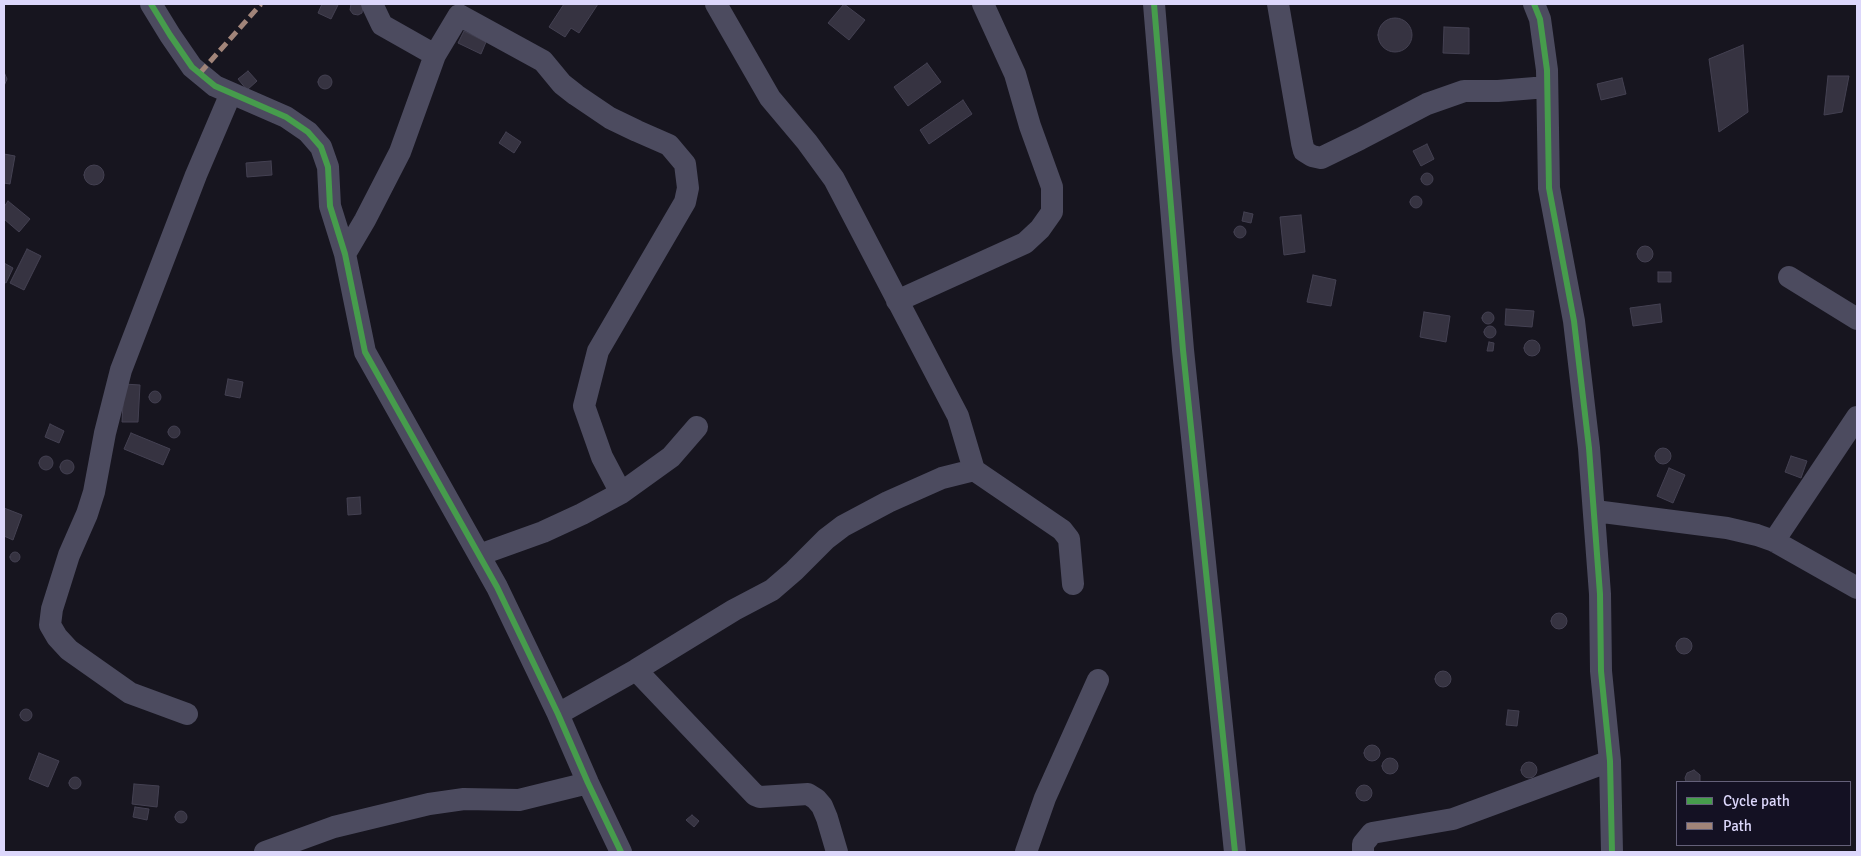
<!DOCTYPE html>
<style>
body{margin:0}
#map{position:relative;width:1861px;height:856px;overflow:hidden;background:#17151f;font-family:Signika,sans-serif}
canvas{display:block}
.frame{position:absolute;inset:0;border:5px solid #dcd7fb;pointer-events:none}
.legend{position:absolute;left:1676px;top:781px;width:175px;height:65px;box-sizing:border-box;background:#141123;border:1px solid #646079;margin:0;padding:6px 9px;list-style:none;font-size:15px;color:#dcd7fb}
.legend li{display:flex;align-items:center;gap:10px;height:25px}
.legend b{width:25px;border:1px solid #646079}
</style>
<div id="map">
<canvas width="1861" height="856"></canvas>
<div class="frame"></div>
<ul class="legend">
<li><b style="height:6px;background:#469c4c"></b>Cycle path</li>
<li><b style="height:6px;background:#a18479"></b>Path</li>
</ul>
</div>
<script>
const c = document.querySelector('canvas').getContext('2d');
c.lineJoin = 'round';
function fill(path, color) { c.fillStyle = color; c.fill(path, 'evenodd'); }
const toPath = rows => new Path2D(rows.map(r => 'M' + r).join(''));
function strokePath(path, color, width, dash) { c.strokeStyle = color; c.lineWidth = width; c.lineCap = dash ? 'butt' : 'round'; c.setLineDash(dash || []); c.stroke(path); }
const building = toPath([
 [322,4,338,5,331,19,318,13,322,4],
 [351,4,363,4,362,13,358,15,353,14,350,10,351,4],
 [564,4,598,4,579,33,571,28,565,37,549,27,564,4],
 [844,4,865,20,849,40,828,23,844,4],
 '1378 35a17 17 0 1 1 34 0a17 17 0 1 1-34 0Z',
 [1444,27,1469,28,1469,54,1443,53,1444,27],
 [464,31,486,42,481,54,458,43,464,31],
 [1743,45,1748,112,1719,132,1709,59,1743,45],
 [927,63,941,82,908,106,894,87,927,63],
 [248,71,257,81,247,90,238,79,248,71],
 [4,72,7,79,4,86,4,72],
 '318 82a7 7 0 1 1 14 0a7 7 0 1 1-14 0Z',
 [1828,76,1849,76,1842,112,1824,115,1828,76],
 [1622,78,1626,94,1601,100,1597,84,1622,78],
 [963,100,972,114,929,144,920,130,963,100],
 [506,132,521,142,514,153,499,143,506,132],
 [1427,144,1434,159,1421,166,1413,151,1427,144],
 [4,154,15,156,10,184,4,183,4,154],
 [271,161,272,175,247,177,246,163,271,161],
 '84 175a10 10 0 1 1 20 0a10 10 0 1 1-20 0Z',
 '1421 179a6 6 0 1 1 12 0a6 6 0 1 1-12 0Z',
 '1410 202a6 6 0 1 1 12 0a6 6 0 1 1-12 0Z',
 [8,201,30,219,19,232,4,219,4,207,8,201],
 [1244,212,1253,214,1251,223,1242,221,1244,212],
 [1301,215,1305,252,1284,255,1280,217,1301,215],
 '1234 232a6 6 0 1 1 12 0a6 6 0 1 1-12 0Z',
 '1637 254a8 8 0 1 1 16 0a8 8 0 1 1-16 0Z',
 [27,249,41,256,24,290,10,283,27,249],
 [4,263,13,268,6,283,4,282,4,263],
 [1658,272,1671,272,1671,282,1658,282,1658,272],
 [1313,275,1336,280,1331,306,1307,302,1313,275],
 [1660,304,1662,322,1633,326,1630,308,1660,304],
 [1506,309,1534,311,1532,327,1505,325,1506,309],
 '1482 318a6 6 0 1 1 12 0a6 6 0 1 1-12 0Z',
 [1424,312,1450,316,1446,342,1420,337,1424,312],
 '1484 332a6 6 0 1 1 12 0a6 6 0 1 1-12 0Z',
 '1524 348a8 8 0 1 1 16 0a8 8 0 1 1-16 0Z',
 [1489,342,1494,343,1493,351,1487,351,1489,342],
 [228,379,243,382,240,398,225,395,228,379],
 [124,384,140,385,138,422,122,422,124,384],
 '149 397a6 6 0 1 1 12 0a6 6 0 1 1-12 0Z',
 [50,424,64,431,59,443,45,437,50,424],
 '168 432a6 6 0 1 1 12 0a6 6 0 1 1-12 0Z',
 [131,433,170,449,163,465,124,449,131,433],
 '1655 456a8 8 0 1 1 16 0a8 8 0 1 1-16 0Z',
 '39 463a7 7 0 1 1 14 0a7 7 0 1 1-14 0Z',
 [1791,456,1807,461,1801,478,1785,472,1791,456],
 '60 467a7 7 0 1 1 14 0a7 7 0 1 1-14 0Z',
 [1669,468,1685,475,1673,503,1657,496,1669,468],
 [360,497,361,514,348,515,347,498,360,497],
 [4,508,22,515,13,540,4,536,4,508],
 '10 557a5 5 0 1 1 10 0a5 5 0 1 1-10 0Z',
 '1551 621a8 8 0 1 1 16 0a8 8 0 1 1-16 0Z',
 '1676 646a8 8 0 1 1 16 0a8 8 0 1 1-16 0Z',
 '1435 679a8 8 0 1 1 16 0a8 8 0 1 1-16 0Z',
 '20 715a6 6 0 1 1 12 0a6 6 0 1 1-12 0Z',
 [1508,710,1519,711,1517,726,1506,725,1508,710],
 '1364 753a8 8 0 1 1 16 0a8 8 0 1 1-16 0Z',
 [39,753,59,761,48,787,29,779,39,753],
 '1382 766a8 8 0 1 1 16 0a8 8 0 1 1-16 0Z',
 '1521 770a8 8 0 1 1 16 0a8 8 0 1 1-16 0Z',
 [1694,770,1700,775,1700,782,1686,782,1685,778,1687,773,1694,770],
 '69 783a6 6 0 1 1 12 0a6 6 0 1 1-12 0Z',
 [134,784,159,786,157,807,132,804,134,784],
 '1356 793a8 8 0 1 1 16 0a8 8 0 1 1-16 0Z',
 [135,807,149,809,147,820,133,817,135,807],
 '175 817a6 6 0 1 1 12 0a6 6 0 1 1-12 0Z',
 [692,815,699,821,694,827,686,820,692,815]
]);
fill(building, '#363341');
strokePath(building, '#444152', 1);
strokePath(toPath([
 [151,4,170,35,192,67,215,86,286,117,308,132,321,147,328,167,330,206,345,254,365,352,497,587,558,714,588,783,621,852],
 [716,4,770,98,807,142,834,179,958,416,974,470,1062,530,1069,539,1073,584],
 [1154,4,1183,350,1235,852],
 [1278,4,1302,143,1304,151,1312,156,1321,158,1360,139,1427,104,1464,91,1498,91,1547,87],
 [1534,4,1540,19,1547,70,1549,188,1574,321,1589,448,1600,594,1601,671,1610,761,1612,852],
 [435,55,459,15,543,61,562,84,576,95,610,118,637,131,669,145,685,164,688,188,685,202,598,351,584,406,602,457,621,493],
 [345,254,365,220,400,152,435,55,382,25,372,4],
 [1789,277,1857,319],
 [897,301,1025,243,1040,229,1052,212,1052,187,1030,126,1015,74,983,4],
 [1595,511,1727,528,1757,535,1774,541,1857,588],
 [1774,541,1857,417],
 [479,555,543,532,582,514,621,493,671,457,697,427],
 [636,670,755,795,760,797,808,794,816,799,822,806,827,818,837,852],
 [187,714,130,693,69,650,57,637,50,625,52,609,69,555,87,514,94,492,105,433,121,370,196,175,231,93],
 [558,714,636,670,734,610,772,590,794,571,826,539,843,526,888,502,942,478,974,470],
 [265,852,334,827,429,804,464,799,519,800,588,783],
 [1026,852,1045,798,1098,680],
 [1363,852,1363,844,1372,833,1453,819,1610,761]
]), '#4c4b5f', 22);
strokePath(toPath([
 [200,73,261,4]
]), '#a18479', 5, [10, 5]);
strokePath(toPath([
 [151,4,170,35,192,67,215,86,286,117,308,132,321,147,328,167,330,206,345,254,365,352,497,587,558,714,588,783,621,852],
 [1154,4,1183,350,1235,852],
 [1534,4,1540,19,1547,70,1549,188,1574,321,1589,448,1600,594,1601,671,1610,761,1612,852]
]), '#469c4c', 6);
</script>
